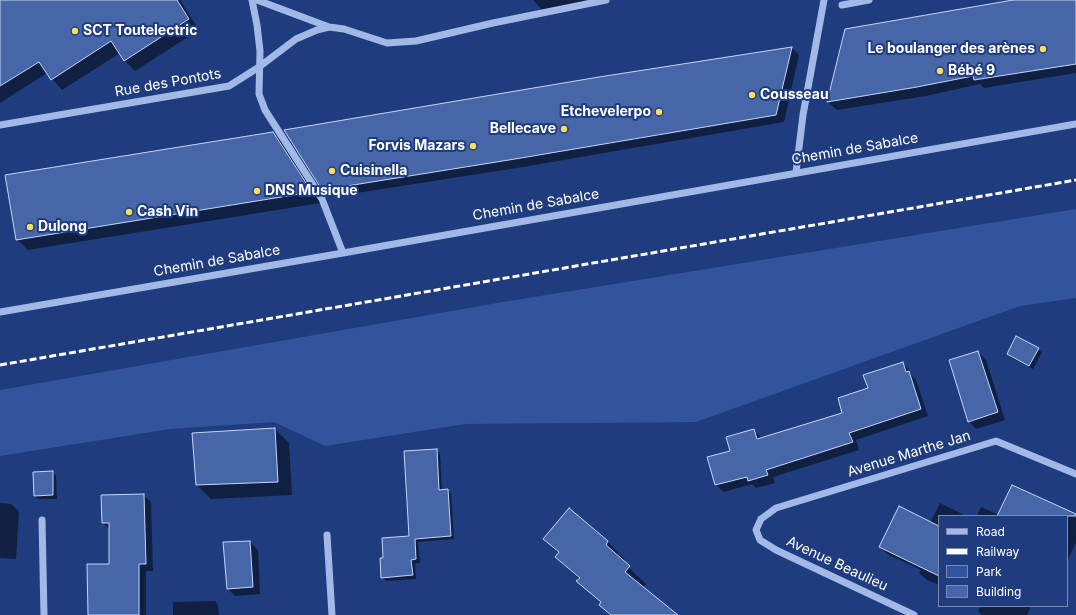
<!DOCTYPE html>
<meta charset="utf-8">
<style>
body{margin:0}
#map{position:relative;width:1076px;height:615px;overflow:hidden;background:#1f3c7f;font-family:Inter,sans-serif}
canvas{display:block}
.legend{position:absolute;left:938px;top:515px;width:130px;height:92px;box-sizing:border-box;background:#1f3c7f;border:1px solid #798ab2;margin:0;padding:5px 7px;list-style:none;font-size:12px;color:#fff}
.legend li{display:flex;align-items:center;gap:8px;height:20px}
.legend b{width:20px;border:1px solid #798ab2}
</style>
<div id="map">
<canvas width="1076" height="615"></canvas>
<ul class="legend">
<li><b style="height:5px;background:#a2b9e8"></b>Road</li>
<li><b style="height:5px;background:#fff"></b>Railway</li>
<li><b style="height:11px;background:#31549d"></b>Park</li>
<li><b style="height:11px;background:#4766a8"></b>Building</li>
</ul>
</div>
<script>
const c = document.querySelector('canvas').getContext('2d');
c.lineJoin = 'round';
function fill(path, color) { c.fillStyle = color; c.fill(path, 'evenodd'); }
const toPath = rows => new Path2D(rows.map(r => 'M' + r).join(''));
function strokePath(path, color, width, dash) { c.strokeStyle = color; c.lineWidth = width; c.lineCap = dash ? 'butt' : 'round'; c.setLineDash(dash || []); c.stroke(path); }
function write(font, color, halo, rows, align = 'center') {
  c.font = font + ' Inter,sans-serif'; c.lineWidth = 4; c.setLineDash([]); c.textBaseline = 'middle'; c.strokeStyle = halo; c.fillStyle = color; for (const [text, x, y, turn = 0] of rows) {
    c.save(); c.translate(x, y); c.rotate((+turn || 0) * Math.PI / 180); c.textAlign = isNaN(turn) ? turn : align; if (halo) c.strokeText(text, 0, 0); c.fillText(text, 0, 0); c.restore();
  }
}
fill(toPath([
 [1076,209,1076,298,1020,306,696,422,465,424,325,446,274,422,170,429,0,456,0,390,503,302]
]), '#31549d');
fill(toPath([
 [0,0,180,0,199,30,135,71,125,61,120,53,62,90,52,79,47,73,0,103],
 [533,0,590,0,543,11],
 [1022,0,1076,0,1076,73,984,88,980,84,926,96,837,110,828,102,845,30],
 [792,48,799,55,784,122,523,167,331,197,323,190],
 [273,133,284,144,321,203,28,250,17,239],
 [1038,349,1042,352,1033,369,1012,358,1008,354],
 [978,352,986,360,1005,420,976,429,969,421],
 [903,363,910,371,912,376,916,380,928,416,856,440,859,450,773,477,775,483,756,488,752,484,724,492,716,485,709,458,731,451,754,430,762,439,844,414,869,389],
 [275,429,289,443,292,495,211,499,197,485],
 [436,450,440,454,442,491,448,490,451,494,454,539,418,542,420,563,415,563,416,579,386,581,382,577,384,559,410,537],
 [53,472,56,476,57,499,38,499,34,495],
 [143,495,151,502,153,571,146,571,146,615,89,615,110,565,110,530,103,523],
 [0,503,11,504,19,511,16,559,0,558],
 [940,503,966,516,939,516,939,585,927,580,919,573,921,570,887,554,880,547,930,523],
 [981,507,999,515,1076,515,1076,542,1067,562,1067,516,977,516],
 [569,510,608,542,625,560,623,562,646,584,643,588,675,615,610,615,600,605,601,603,578,581,579,579,556,557,559,554,544,539],
 [250,542,258,550,260,594,235,596,228,589],
 [215,601,218,605,219,615,173,615,173,602],
 [980,606,1031,606,1027,615,982,615,978,611]
]), '#0007');
const building = toPath([
 [0,0,177,0,189,19,124,61,111,41,51,80,39,62,0,86,0,0],
 [1013,0,1076,0,1076,64,974,80,973,76,917,87,827,102,845,29,1013,0],
 [792,47,776,115,515,159,322,190,284,130,599,77,792,47],
 [273,132,312,192,16,240,5,175,273,132],
 [1016,336,1039,348,1029,366,1007,354,1016,336],
 [978,351,998,412,968,422,949,360,978,351],
 [903,362,906,372,909,371,921,409,849,433,853,442,766,470,768,475,748,481,747,477,715,485,707,457,730,451,726,437,754,429,757,439,842,413,838,398,868,388,863,375,903,362],
 [275,428,278,482,196,485,192,433,275,428],
 [437,449,439,490,448,489,451,536,415,539,416,559,411,560,413,575,381,578,380,558,383,558,382,538,409,536,404,451,437,449],
 [53,471,53,495,34,496,33,472,53,471],
 [1012,485,1076,514,1076,516,997,516,1012,485],
 [144,494,146,564,139,564,139,615,88,615,87,564,109,564,109,523,102,523,101,495,144,494],
 [899,506,939,526,939,576,879,547,899,506],
 [569,508,608,541,606,545,630,566,625,572,678,615,611,615,599,605,601,602,576,581,580,578,555,557,559,552,543,539,569,508],
 [250,541,253,587,227,589,223,542,250,541]
]);
fill(building, '#4766a8');
strokePath(building, '#c6d6f6', 1);
strokePath(toPath([
 [252,0,257,25,260,51,259,94,265,110,322,199,343,253],
 [257,0,329,27],
 [842,5,869,0],
 [0,125,229,86,259,67,296,39,317,30,329,27,344,29,387,43,416,41,493,23,606,0],
 [796,172,803,115,824,0],
 [0,312,343,253,1076,124],
 [42,520,44,615],
 [327,535,332,615],
 [914,615,776,550,760,540,756,530,761,519,776,508,996,441,1076,474]
]), '#a2b9e8', 7);
strokePath(toPath([
 [0,365,1076,180]
]), '#fff', 3, [7, 3]);
for (const [x, y, r, color] of [
 [75,31,4,"#f6de62"],
 [1043,49,4,"#f6de62"],
 [940,71,4,"#f6de62"],
 [752,95,4,"#f6de62"],
 [659,112,4,"#f6de62"],
 [564,129,4,"#f6de62"],
 [473,146,4,"#f6de62"],
 [332,171,4,"#f6de62"],
 [257,191,4,"#f6de62"],
 [129,212,4,"#f6de62"],
 [30,227,4,"#f6de62"]
]) { const dot = new Path2D(); dot.arc(x, y, r, 0, 2 * Math.PI); c.fillStyle = color; c.fill(dot); strokePath(dot, '#1f3c7f', 1.5); }
write('bold 14px', '#fff', '#1f3c7f', [
 ["SCT Toutelectric",83,31],
 ["Le boulanger des arènes",1035,49,"right"],
 ["Bébé 9",948,71],
 ["Cousseau",760,95],
 ["Etchevelerpo",651,112,"right"],
 ["Bellecave",556,129,"right"],
 ["Forvis Mazars",465,146,"right"],
 ["Cuisinella",340,171],
 ["DNS Musique",265,191],
 ["Cash Vin",137,212],
 ["Dulong",38,227]
], 'left');
write('14px', '#fff', '#1f3c7f', [
 ["Rue des Pontots",168,83,-10],
 ["Chemin de Sabalce",855,149,-10],
 ["Chemin de Sabalce",536,205,-10],
 ["Chemin de Sabalce",217,261,-10],
 ["Avenue Marthe Jan",909,454,-17],
 ["Avenue Beaulieu",837,564,25]
]);
</script>
